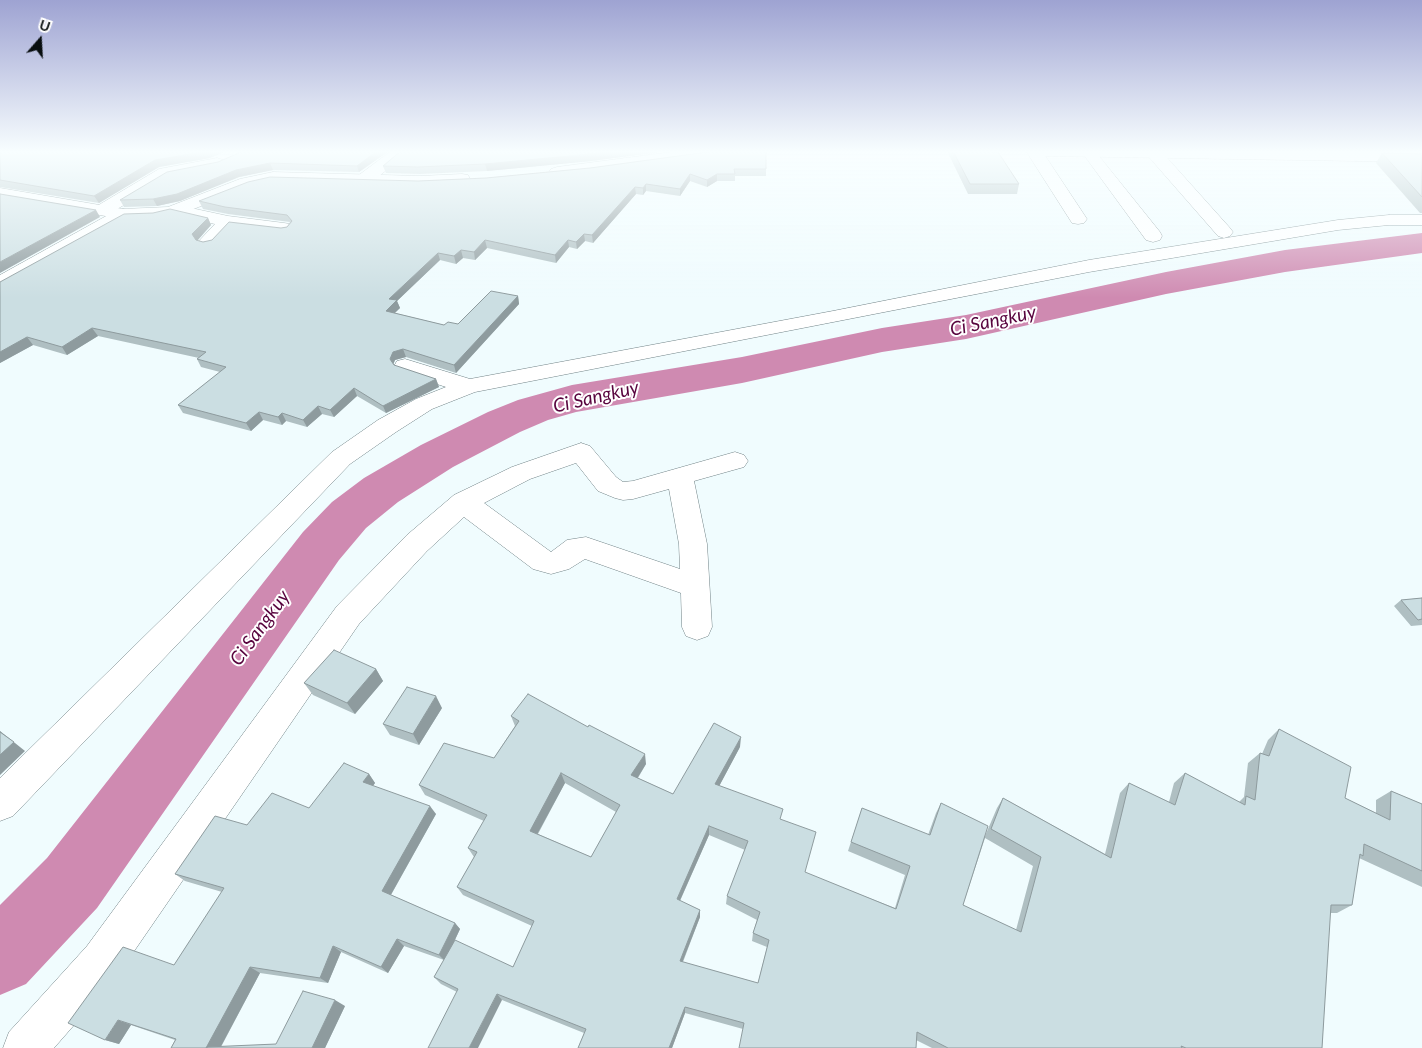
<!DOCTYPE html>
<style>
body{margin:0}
#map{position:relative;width:1422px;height:1048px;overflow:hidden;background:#f0fcfe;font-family:Lato,sans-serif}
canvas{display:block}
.north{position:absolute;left:15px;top:15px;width:50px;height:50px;-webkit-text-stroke:4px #fff;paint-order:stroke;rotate:19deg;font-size:14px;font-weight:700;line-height:20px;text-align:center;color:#080e0f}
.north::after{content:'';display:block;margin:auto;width:18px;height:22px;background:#080e0f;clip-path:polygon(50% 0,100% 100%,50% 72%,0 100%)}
</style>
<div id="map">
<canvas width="1422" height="1048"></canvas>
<div class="north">U</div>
</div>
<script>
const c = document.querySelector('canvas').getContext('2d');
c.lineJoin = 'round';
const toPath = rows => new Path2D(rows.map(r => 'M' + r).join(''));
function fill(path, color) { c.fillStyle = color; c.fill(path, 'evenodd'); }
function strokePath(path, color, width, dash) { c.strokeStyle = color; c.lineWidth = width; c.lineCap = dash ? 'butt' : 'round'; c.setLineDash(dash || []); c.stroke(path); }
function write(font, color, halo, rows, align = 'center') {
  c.font = font + ' Lato,sans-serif'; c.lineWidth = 4; c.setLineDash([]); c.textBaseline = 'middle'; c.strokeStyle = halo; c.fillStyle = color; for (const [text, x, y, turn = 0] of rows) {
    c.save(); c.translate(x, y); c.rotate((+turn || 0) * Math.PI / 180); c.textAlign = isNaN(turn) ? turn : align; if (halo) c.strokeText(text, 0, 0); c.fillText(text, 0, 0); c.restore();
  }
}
fill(toPath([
 [1422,233,1422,253,1285,272,1166,294,966,339,882,352,742,383,576,412,548,420,520,432,453,467,398,502,366,528,339,560,97,908,26,984,0,995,0,905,47,858,303,532,332,502,364,478,421,445,488,412,518,400,572,385,742,357,882,328,966,315,1166,272,1285,250,1422,233]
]), '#cf8ab1');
const street = toPath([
 [391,151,409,151,371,183,359,183,357,179,359,175,391,151],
 [1026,151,1042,151,1087,219,1084,223,1078,224,1072,223,1026,151],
 [1081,151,1095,151,1160,232,1162,236,1160,240,1153,242,1146,240,1081,151],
 [1147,151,1161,151,1230,228,1233,232,1230,236,1224,238,1218,236,1148,156,1146,153,1147,151],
 [217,158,223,160,225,163,223,166,170,177,109,214,103,215,97,214,94,210,97,206,159,169,217,158],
 [177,205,228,216,284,223,290,224,293,228,290,232,284,233,232,227,214,246,207,248,200,246,198,242,215,224,171,214,168,210,171,206,177,205],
 [123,209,129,210,132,214,129,218,7,287,0,289,0,275,117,210,123,209],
 [1389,215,1422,215,1422,225,1389,225,1338,230,1089,272,475,392,432,409,396,432,350,464,13,816,0,821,0,778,332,452,378,420,416,399,446,387,397,371,394,366,397,361,405,359,470,379,833,311,1089,260,1338,220,1389,215],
 [581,443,590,446,616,477,623,482,633,481,735,452,744,455,748,461,744,467,694,481,707,544,712,627,708,636,697,640,686,636,682,627,681,593,585,559,569,569,551,574,533,569,464,517,427,551,359,624,117,976,54,1048,3,1048,9,1032,87,946,337,606,407,535,454,495,512,467,581,443],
 [576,463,598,491,615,498,623,500,633,499,669,489,679,544,680,569,586,537,567,540,551,552,484,503,530,479,576,463]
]);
const secondary = toPath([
 [679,151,722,151,720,154,714,156,557,177,551,175,549,172,551,169,557,167,679,151],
 [1036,151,1422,152,1422,162,1044,156,1038,154,1036,151],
 [273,172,420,176,462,174,468,175,470,179,468,183,462,184,420,186,273,182,251,187,175,216,145,219,123,219,0,198,0,188,123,209,168,207,240,179,273,172]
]);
strokePath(street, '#718387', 1);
strokePath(secondary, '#718387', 1);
fill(street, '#fff');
fill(secondary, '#fff');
fill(toPath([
 [0,151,210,158,159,167,99,203,0,187],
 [240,151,389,151,359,172,273,170,239,177,180,201,157,206,124,207,120,200,218,162,239,153],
 [401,151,667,151,591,161,487,171,420,174,386,173,383,166],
 [715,151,776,151,766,152,766,176,735,176,735,181,717,181,707,187,690,181,680,196,646,191,643,195,636,194,593,243,585,241,577,249,569,247,556,263,487,248,475,260,463,258,456,264,440,260,397,301,400,308,395,313,444,325,458,324,518,296,519,304,456,373,406,357,395,360,393,365,436,379,439,387,386,413,357,396,334,417,322,414,307,427,286,421,282,425,263,420,251,431,183,413,178,405,220,372,201,367,197,359,199,358,98,336,67,355,33,345,0,363,0,282,208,218,211,225,197,241,203,242,287,227,290,222,228,214,203,209,199,201,418,181,486,178,590,168],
 [947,151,993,151,1019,184,1017,194,968,194],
 [1382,153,1422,154,1422,213,1420,213,1376,163],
 [1422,598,1422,625,1411,626,1394,606,1401,600],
 [376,669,383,681,355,714,313,695,304,683],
 [442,708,419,745,390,735,383,724],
 [511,716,646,764,638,778,673,794,740,747,719,786,781,820,805,873,895,908,905,875,848,851,862,808,928,835,936,813,941,803,985,836,997,808,1003,798,1105,854,1120,793,1129,783,1169,802,1174,783,1185,773,1239,802,1244,797,1248,763,1260,753,1262,754,1268,740,1279,729,1345,798,1376,813,1376,800,1391,791,1422,804,1422,887,1359,858,1352,905,1337,913,1330,913,1322,1048,932,1048,916,1040,743,1029,685,1013,672,1048,578,1048,584,1033,502,1000,457,992,441,984,434,977,444,960,404,946,388,973,341,952,328,983,260,973,221,1047,276,1044,345,1006,325,1048,171,1048,175,1040,131,1025,119,1044,105,1040,174,965,222,892,185,881,175,874,247,825,309,808,369,774,375,783,373,786,436,814,391,895,455,923,460,929,454,942,513,967,532,926,463,895,457,887,474,857,468,848,484,821,425,795,419,785,494,758,515,726],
 [565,783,616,812,591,857,538,834],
 [709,835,745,850,727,896,726,904,757,920,753,933,752,941,767,947,758,983,683,962,700,917,700,910,680,901],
 [985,838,1033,866,1016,930,963,905]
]), '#afbfc2');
fill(toPath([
 [208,151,227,151,210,158,159,167,99,203,94,196,155,160],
 [377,151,389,151,359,172,357,166],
 [615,151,667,151,591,161,487,171,485,164],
 [270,163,273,170,239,177,180,201,157,206,153,199,236,170],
 [690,174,690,181,680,196,680,189],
 [717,174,717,181,707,187,707,180],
 [646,184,646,191,643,195,643,188],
 [635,187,636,194,593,243,592,235],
 [96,210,100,217,0,273,0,262],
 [208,218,211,225,196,242,192,234],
 [584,234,585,241,577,249,576,242],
 [485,240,487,248,475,260,474,252],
 [568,240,569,247,556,263,555,255],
 [461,250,463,258,456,264,454,256],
 [438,253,440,260,397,301,400,308,389,318,386,311,389,299],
 [518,296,519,304,456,373,454,365],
 [92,328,98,336,67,355,62,347],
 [27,337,33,345,0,363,0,352],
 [403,349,406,357,395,360,392,367,390,359,393,352],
 [436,379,439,387,386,413,383,406],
 [354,388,357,396,334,417,330,410],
 [318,406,322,414,307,427,303,420],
 [259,412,263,420,251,431,246,423],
 [282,413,286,421,282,425,278,417],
 [376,669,383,681,355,714,347,703],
 [436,696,442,708,419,745,413,734],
 [0,731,25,751,0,775],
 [741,737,740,747,715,794,715,784],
 [645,754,646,764,633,785,631,775],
 [561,773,565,783,534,840,530,831],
 [369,774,375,783,369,791,363,782],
 [430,806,436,814,389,898,382,891],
 [709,826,709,835,677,907,677,899],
 [700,910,700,917,680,968,680,961],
 [455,923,460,929,445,961,439,955],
 [397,939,404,946,388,973,381,967],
 [333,946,341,952,328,983,320,978],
 [250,967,260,973,220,1048,206,1048],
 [497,994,502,1000,478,1048,469,1048],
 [335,1000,345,1006,325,1048,312,1048],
 [685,1007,685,1013,672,1048,669,1048],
 [118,1020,131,1025,119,1044,105,1040]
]), '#8e9b9e');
const building = toPath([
 [0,151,208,151,155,160,94,196,0,180,0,151],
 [240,151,377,151,357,166,270,163,236,170,177,194,153,199,120,200,167,172,218,162,239,153,240,151],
 [401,151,615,151,590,154,485,164,418,167,383,166,401,151],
 [715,151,766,151,766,169,734,169,735,174,717,174,707,180,690,174,680,189,646,184,643,188,635,187,592,235,584,234,576,242,568,240,555,255,485,240,474,252,461,250,454,256,438,253,389,299,397,300,386,311,444,325,448,322,458,324,491,291,518,296,454,365,403,349,393,352,390,359,394,365,436,379,383,406,354,388,330,410,318,406,303,420,282,413,278,417,259,412,246,423,178,405,226,367,197,359,206,352,92,328,62,347,27,337,0,352,0,282,124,214,153,213,170,209,208,218,192,234,196,240,203,242,212,240,229,222,281,228,287,227,292,221,287,215,225,207,199,201,248,182,270,177,418,181,486,178,590,168,715,151],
 [953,151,993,151,994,152,998,152,1019,184,970,184,953,151],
 [1382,153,1422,154,1422,197,1382,153],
 [0,194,96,210,0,262,0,194],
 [1422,598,1422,619,1418,620,1401,600,1422,598],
 [334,650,376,669,347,703,304,683,334,650],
 [407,687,436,696,413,734,383,724,407,687],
 [528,694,588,727,589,725,645,754,631,775,673,794,714,723,741,737,715,784,783,809,780,819,816,832,805,872,896,909,910,866,851,842,862,808,930,835,941,803,988,826,963,905,1021,932,1041,857,991,829,1003,798,1111,858,1129,783,1175,805,1185,773,1245,805,1246,796,1255,800,1260,753,1269,756,1279,729,1351,767,1345,798,1390,820,1391,791,1422,804,1422,871,1364,844,1363,856,1360,854,1352,905,1331,905,1322,1048,1186,1048,1181,1046,1182,1048,948,1048,917,1032,916,1048,739,1048,744,1023,685,1007,669,1048,578,1048,586,1029,497,994,469,1048,428,1048,458,989,434,977,455,940,513,967,534,921,457,887,477,852,468,848,487,815,419,785,444,743,494,758,519,721,511,716,528,694],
 [561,773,620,805,591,857,530,831,561,773],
 [709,826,748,841,727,896,760,912,753,933,769,940,758,983,680,961,700,910,677,899,709,826],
 [0,732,14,742,0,755,0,732],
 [344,763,369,774,363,782,430,806,382,891,455,923,439,955,397,939,381,967,333,946,320,978,250,967,206,1048,171,1048,176,1039,118,1020,105,1040,68,1023,123,947,174,965,224,888,175,874,215,816,247,825,272,793,309,808,344,763],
 [303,991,335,1000,312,1048,207,1048,207,1047,276,1044,303,991]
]);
fill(building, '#cbdee2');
strokePath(building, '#8e9b9e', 1);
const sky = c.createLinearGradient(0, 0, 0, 298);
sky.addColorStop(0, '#9ea3d2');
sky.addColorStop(0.51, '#f8feff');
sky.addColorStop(1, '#f8feff00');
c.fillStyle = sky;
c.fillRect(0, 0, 1422, 298);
write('italic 19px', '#58043e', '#fff', [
 ["Ci Sangkuy",993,321,-12],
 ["Ci Sangkuy",596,397,-13],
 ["Ci Sangkuy",260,628,-54]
]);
</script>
